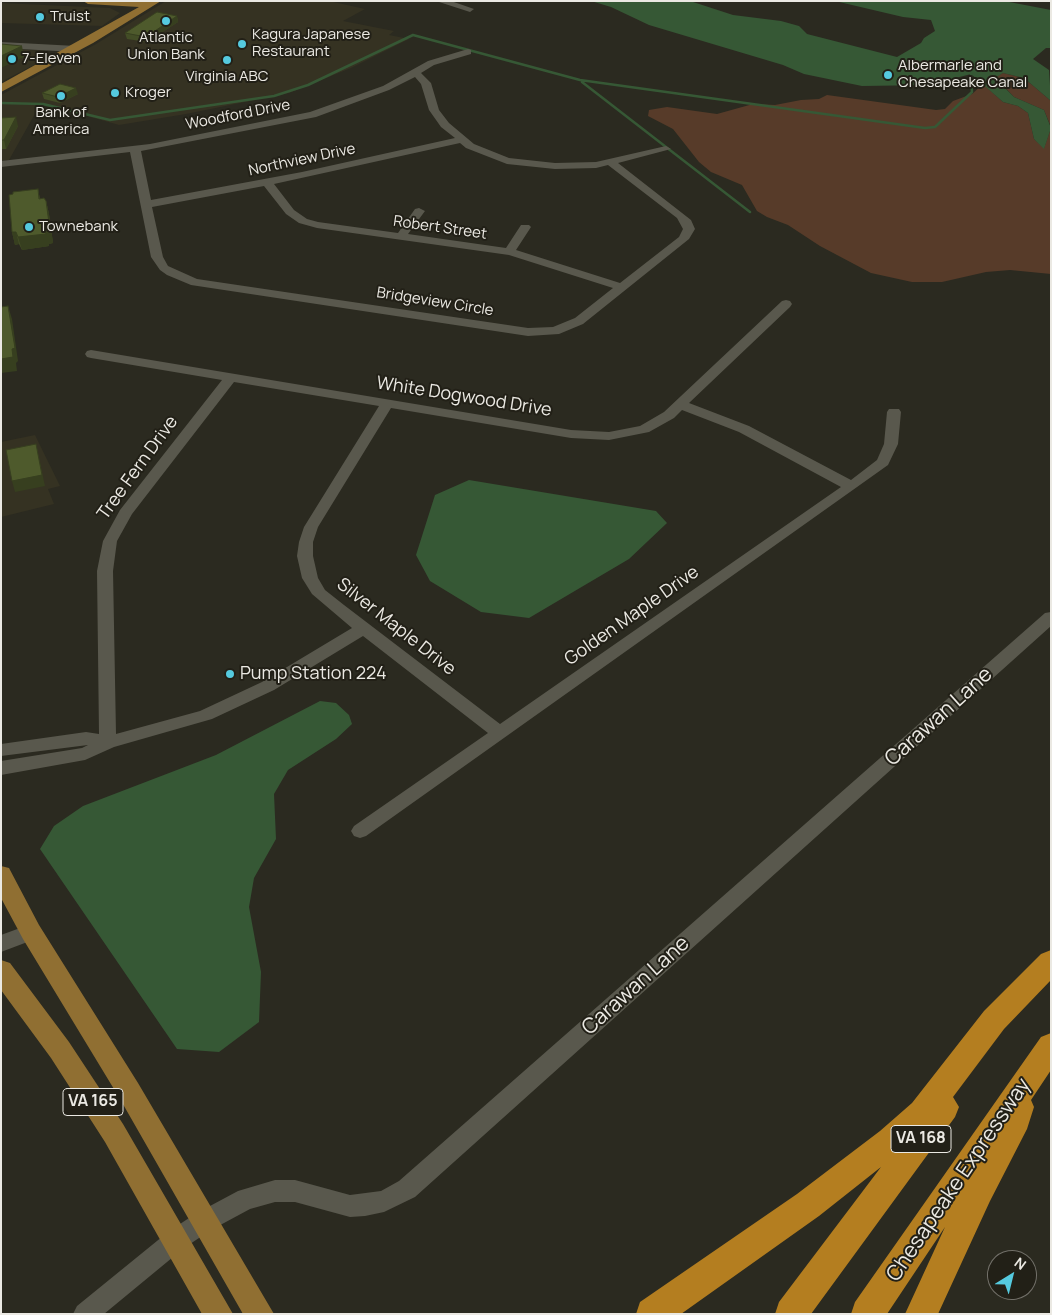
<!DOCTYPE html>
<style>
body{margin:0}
#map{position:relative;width:1052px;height:1315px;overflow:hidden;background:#2b2a20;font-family:Manrope,sans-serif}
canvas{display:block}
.frame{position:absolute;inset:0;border:2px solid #ebe9e3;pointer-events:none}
.north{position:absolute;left:987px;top:1250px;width:50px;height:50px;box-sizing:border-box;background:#222017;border:1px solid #727069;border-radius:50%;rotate:36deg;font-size:14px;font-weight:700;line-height:20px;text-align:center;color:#ebe9e3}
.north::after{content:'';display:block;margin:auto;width:18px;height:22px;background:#55cadf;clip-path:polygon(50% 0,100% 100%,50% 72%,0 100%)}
</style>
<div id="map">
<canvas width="1052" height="1315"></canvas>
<div class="frame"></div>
<div class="north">N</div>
</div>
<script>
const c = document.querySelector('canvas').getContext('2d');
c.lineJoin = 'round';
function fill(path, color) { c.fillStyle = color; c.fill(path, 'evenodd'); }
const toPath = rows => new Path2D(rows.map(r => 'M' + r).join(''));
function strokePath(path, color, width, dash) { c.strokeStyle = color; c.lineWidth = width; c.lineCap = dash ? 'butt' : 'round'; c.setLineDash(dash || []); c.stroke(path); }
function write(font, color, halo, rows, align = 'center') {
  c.font = font + ' Manrope,sans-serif'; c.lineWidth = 4; c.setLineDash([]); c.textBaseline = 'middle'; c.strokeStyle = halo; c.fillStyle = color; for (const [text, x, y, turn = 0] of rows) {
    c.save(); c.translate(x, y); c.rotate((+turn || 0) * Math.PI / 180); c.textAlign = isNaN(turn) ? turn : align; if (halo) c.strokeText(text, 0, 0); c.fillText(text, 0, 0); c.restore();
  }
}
fill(toPath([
 [166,1,329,1,365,9,343,21,394,31,389,35,409,39,351,68,289,93,186,114,119,125,41,103,9,160,1,161,1,95,96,44],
 [1,3,110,8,120,13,102,26,1,23],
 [1,48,45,51,49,57,1,82],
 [35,435,60,486,48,489,54,504,1,517,1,442]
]), '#353222');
fill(toPath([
 [1003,73,1024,78,1051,101,1051,127,1044,110,1014,97,995,77],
 [983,84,1003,102,1018,106,1028,113,1034,139,1044,148,1051,128,1051,274,1010,270,986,272,942,282,912,282,871,273,820,246,788,225,767,217,757,211,742,185,711,172,699,162,673,129,648,116,649,110,667,107,717,114,753,104,775,105,801,100,819,99,827,95,936,110,945,109,953,101,972,94]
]), '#573b29');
fill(toPath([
 [591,1,690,1,733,15,781,21,799,26,807,34,897,57,921,43,924,38,935,31,931,20,903,17,835,1,1004,1,1051,10,1051,48,1046,48,1033,59,1049,70,1051,101,1024,78,1003,73,995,78,1014,97,1044,110,1051,128,1044,149,1034,139,1028,113,1018,106,1003,102,971,74,929,85,862,86,804,74,783,65,649,25,611,7],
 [469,480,656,511,667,523,629,559,529,618,481,612,430,581,416,555,435,495],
 [320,701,336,703,349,715,352,724,336,739,288,770,274,794,276,839,254,878,249,907,261,972,259,1022,219,1052,177,1049,40,849,54,826,83,806,216,755]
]), '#365835');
strokePath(toPath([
 [582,82,750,212],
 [1,103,43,104,110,120,274,96,308,85,413,35,580,80,925,128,935,127,972,92,971,73,973,72]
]), '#365835', 2.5);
fill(toPath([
 [436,1,451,1,474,9,470,12,436,1],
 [1,42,76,46,81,49,76,52,1,48,1,42],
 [468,49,471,50,471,54,434,65,421,73,431,83,439,110,449,123,474,144,509,158,555,163,596,162,666,146,671,149,618,163,691,220,695,229,689,239,583,324,559,334,528,336,191,285,167,275,160,270,151,257,130,152,1,167,1,161,150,144,310,112,383,86,428,61,468,49],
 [415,77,421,84,429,110,441,127,455,138,302,172,151,200,141,151,316,117,389,90,415,77],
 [460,143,466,148,507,164,555,169,596,168,608,165,677,218,683,229,679,237,620,283,516,250,531,227,529,225,521,225,506,248,408,234,425,211,419,208,415,209,398,233,318,222,307,219,294,210,274,184,460,143],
 [264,186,286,214,299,223,317,228,509,255,613,288,575,318,553,327,528,328,197,279,168,266,163,257,152,207,264,186],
 [786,300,790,301,792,304,790,307,689,403,749,426,851,480,877,460,884,444,887,412,889,409,899,409,901,412,898,444,888,465,366,836,360,838,354,836,351,831,354,826,488,733,363,636,274,690,212,719,114,747,85,760,1,775,1,761,82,748,88,745,1,756,1,744,86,732,99,734,97,571,103,541,120,510,222,380,91,358,87,357,85,354,87,351,91,350,571,430,609,432,640,426,664,412,782,301,786,300],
 [234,382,379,406,304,527,299,542,297,556,302,578,312,594,352,628,262,682,200,711,116,734,113,571,117,541,132,514,234,382],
 [391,408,571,438,609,440,649,432,674,418,682,410,739,432,841,487,500,724,344,605,325,590,318,578,313,556,313,542,318,527,391,408],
 [1051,612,1051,626,415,1197,384,1212,365,1216,350,1217,295,1202,275,1202,250,1209,211,1230,184,1248,104,1314,73,1314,77,1306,168,1232,195,1214,238,1191,275,1180,295,1180,350,1195,381,1191,399,1181,1045,613,1051,612],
 [31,924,38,926,41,932,38,938,1,952,1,935,31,924]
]), '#59584d');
fill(toPath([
 [83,1,161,1,93,43,1,92,1,84,139,7,88,4,83,1],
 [1,866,9,868,39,925,138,1083,274,1314,243,1314,120,1099,23,939,1,898,1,866],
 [1,960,10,963,69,1042,123,1124,233,1314,202,1314,105,1142,51,1058,1,990,1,960]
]), '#906f32');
fill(toPath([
 [1051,950,1051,980,1004,1029,953,1097,959,1107,955,1117,811,1314,775,1314,779,1302,881,1167,819,1216,681,1314,636,1314,640,1302,797,1194,880,1131,912,1103,984,1011,1041,954,1051,950],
 [1051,1033,1051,1070,1031,1100,1034,1107,1027,1129,990,1201,938,1314,905,1314,945,1227,887,1314,851,1314,855,1302,1041,1037,1051,1033]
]), '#b47e20');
fill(toPath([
 [177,16,178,22,147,42,127,39,125,33],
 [42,93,78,94,60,103,44,99],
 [1,118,18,126,6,149,1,149],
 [38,189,40,199,46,201,49,214,53,243,49,244,49,246,22,250,19,244,15,245,12,232]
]), '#434d26');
fill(toPath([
 [177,16,178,22,147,42,146,37],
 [22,46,24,57,1,68,1,56],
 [76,88,78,94,60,103,58,97],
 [16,117,18,126,6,149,4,140],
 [46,201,49,214,53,243,49,244,49,246,22,250,18,237],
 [12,232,16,232,19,244,15,245],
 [8,306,12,319,18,361,16,363,17,371,1,373,1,359,12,349],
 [36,444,45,486,15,492,12,481]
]), '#373f1f');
const building = toPath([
 [157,12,177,16,146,37,125,33,157,12],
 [1,44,22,46,1,56,1,44],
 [60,84,76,88,58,97,42,93,60,84],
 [16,117,4,140,1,140,1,118,16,117],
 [38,189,39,199,44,198,46,201,50,230,45,231,46,234,18,237,16,232,12,232,9,195,13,194,13,192,38,189],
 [8,306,15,348,12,349,13,357,1,359,1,307,8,306],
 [36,444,42,475,12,481,6,450,36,444]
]);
fill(building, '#4e5a2c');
strokePath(building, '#373f1f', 1);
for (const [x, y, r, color] of [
 [40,17,5,"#55cadf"],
 [166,21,5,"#55cadf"],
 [242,44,5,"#55cadf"],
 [12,59,5,"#55cadf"],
 [227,60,5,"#55cadf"],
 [888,75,5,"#55cadf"],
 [115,93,5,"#55cadf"],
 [61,96,5,"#55cadf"],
 [29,227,5,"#55cadf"],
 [230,674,5,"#55cadf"]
]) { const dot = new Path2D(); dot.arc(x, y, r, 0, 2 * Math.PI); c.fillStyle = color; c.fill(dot); strokePath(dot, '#222017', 2); }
write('15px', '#ebe9e3', '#222017', [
 ["Truist",50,17],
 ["Kagura Japanese",252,35],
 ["Restaurant",252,52],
 ["Atlantic",166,38,"center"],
 ["Union Bank",166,55,"center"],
 ["7-Eleven",22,59],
 ["Albermarle and",898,66],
 ["Chesapeake Canal",898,83],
 ["Virginia ABC",227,77,"center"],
 ["Kroger",125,93],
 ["Bank of",61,113,"center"],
 ["America",61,130,"center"],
 ["Townebank",39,227]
], 'left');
write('15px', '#ebe9e3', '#222017', [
 ["Woodford Drive",238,115,-11],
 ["Northview Drive",302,160,-12],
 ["Robert Street",440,228,8],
 ["Bridgeview Circle",435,302,9]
]);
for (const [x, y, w] of [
 [93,1102,60],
 [921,1139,60]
]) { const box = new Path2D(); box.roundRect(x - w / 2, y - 13.5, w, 27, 4); c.fillStyle = '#222017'; c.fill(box); strokePath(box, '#ebe9e3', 1); }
write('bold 16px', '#ebe9e3', null, [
 ["VA 165",93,1102],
 ["VA 168",921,1139]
]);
write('18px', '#ebe9e3', '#222017', [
 ["White Dogwood Drive",464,397,9],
 ["Tree Fern Drive",138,468,-54],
 ["Golden Maple Drive",632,616,-35],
 ["Silver Maple Drive",396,627,38]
]);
write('18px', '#ebe9e3', '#222017', [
 ["Pump Station 224",240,674]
], 'left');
write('21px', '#ebe9e3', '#222017', [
 ["Carawan Lane",939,717,-42],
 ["Carawan Lane",636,986,-42],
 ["Chesapeake Expressway",959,1180,-56]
]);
</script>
